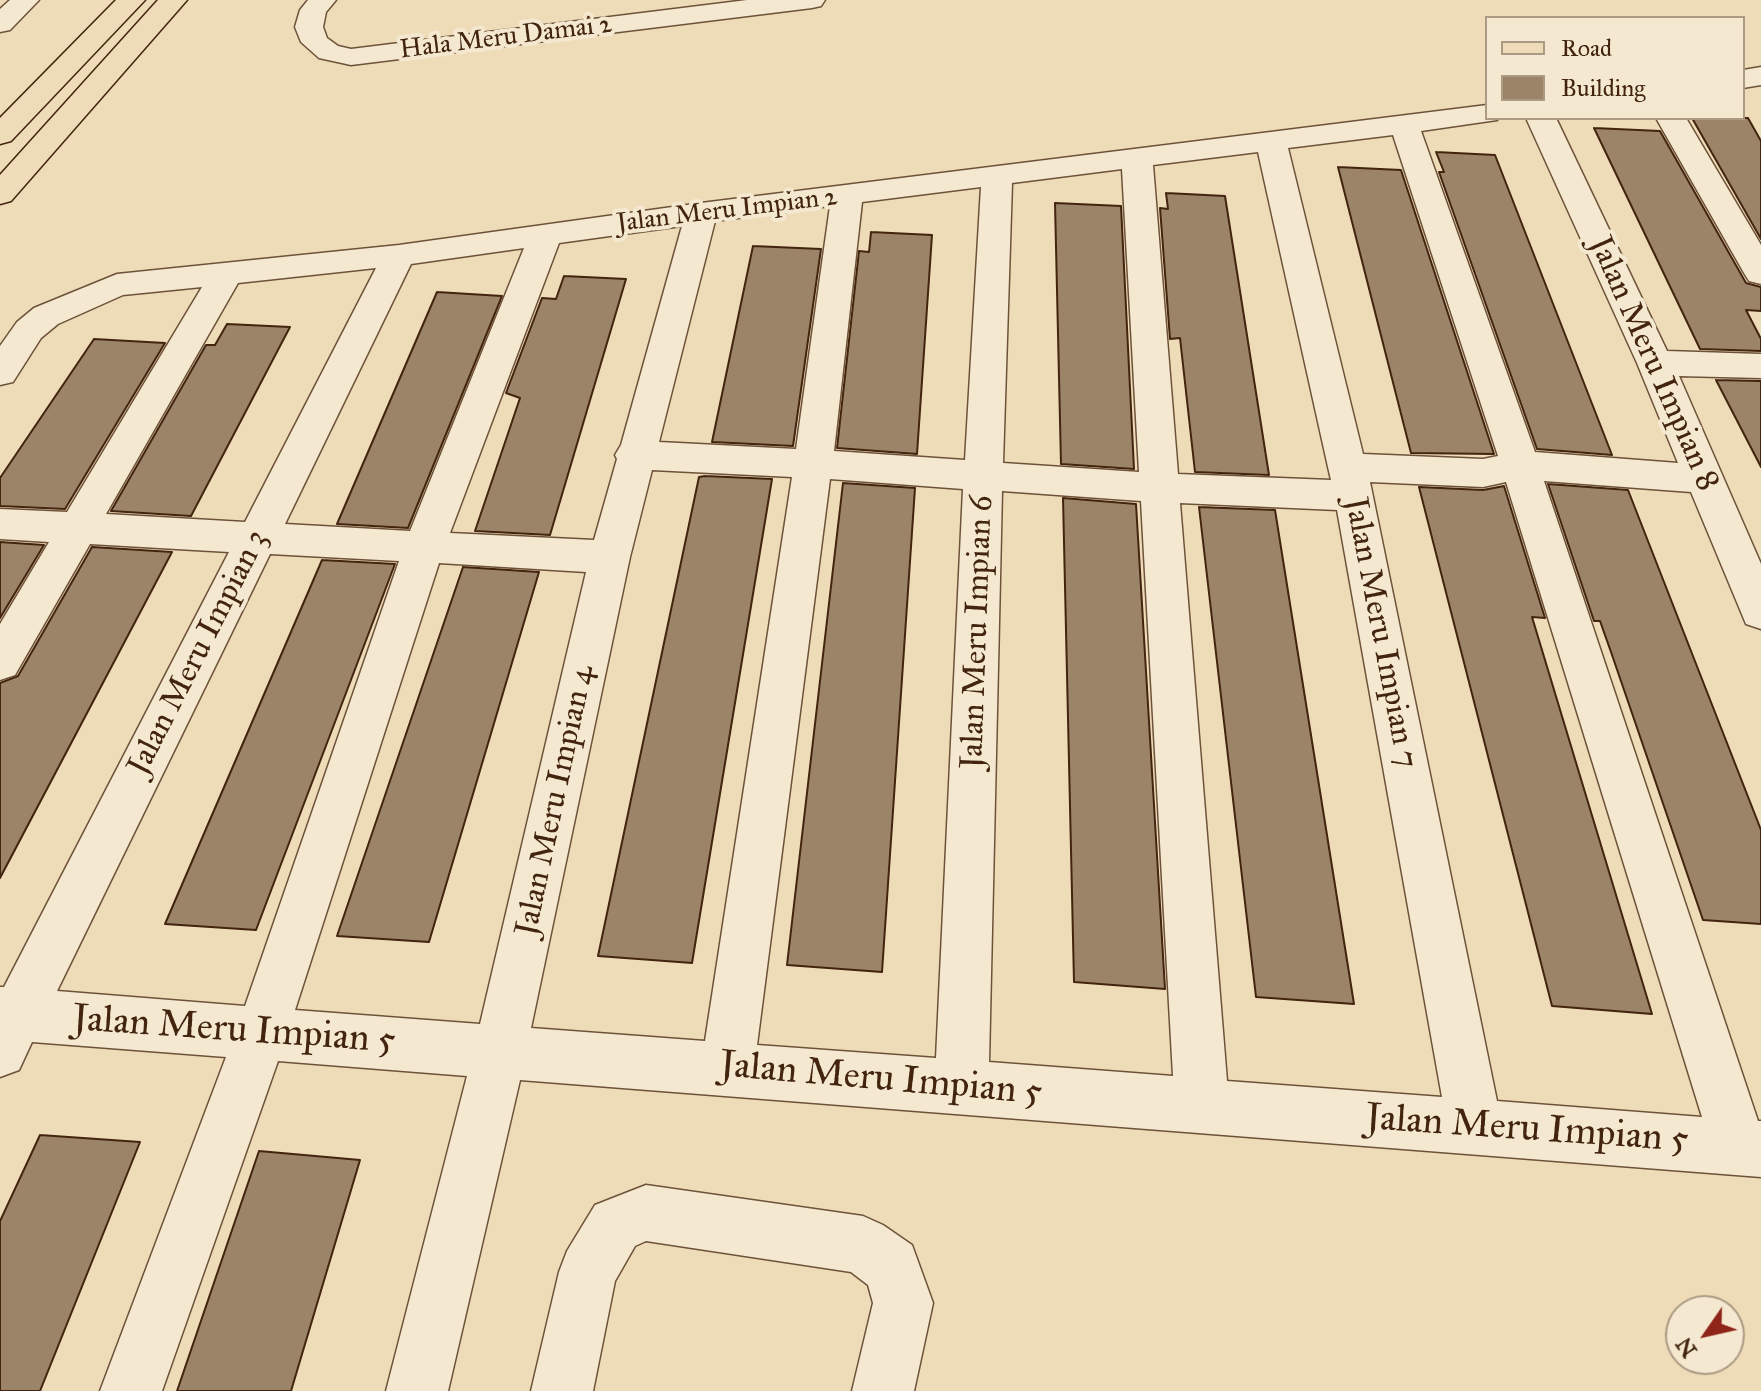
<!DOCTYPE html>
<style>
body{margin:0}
#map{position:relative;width:1761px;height:1391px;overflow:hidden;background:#eedcb8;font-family:"IM FELL Great Primer",serif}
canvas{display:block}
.legend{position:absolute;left:1485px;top:16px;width:260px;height:104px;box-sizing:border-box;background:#f4e8d1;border:2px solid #ad9a83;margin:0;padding:10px 14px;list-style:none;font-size:24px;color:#42240f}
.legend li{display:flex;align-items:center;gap:16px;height:40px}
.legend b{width:40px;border:2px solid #ad9a83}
.north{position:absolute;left:1665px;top:1295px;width:80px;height:80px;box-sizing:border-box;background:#f4e8d1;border:2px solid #ad9a83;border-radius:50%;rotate:236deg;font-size:22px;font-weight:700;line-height:32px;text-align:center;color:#42240f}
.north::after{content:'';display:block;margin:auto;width:28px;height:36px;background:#8f2418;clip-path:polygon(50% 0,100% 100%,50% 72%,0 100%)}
</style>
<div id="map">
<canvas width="1761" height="1391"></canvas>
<ul class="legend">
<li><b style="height:10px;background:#eedcb8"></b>Road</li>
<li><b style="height:22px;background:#9b8467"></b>Building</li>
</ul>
<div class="north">N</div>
</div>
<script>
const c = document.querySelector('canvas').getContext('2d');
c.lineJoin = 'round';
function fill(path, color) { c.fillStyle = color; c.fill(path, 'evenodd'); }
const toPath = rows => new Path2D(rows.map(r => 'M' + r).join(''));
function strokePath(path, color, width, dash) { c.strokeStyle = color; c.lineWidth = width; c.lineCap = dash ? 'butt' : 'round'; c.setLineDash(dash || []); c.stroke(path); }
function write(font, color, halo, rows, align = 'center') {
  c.font = font + ' "IM FELL Great Primer",serif'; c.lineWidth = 8; c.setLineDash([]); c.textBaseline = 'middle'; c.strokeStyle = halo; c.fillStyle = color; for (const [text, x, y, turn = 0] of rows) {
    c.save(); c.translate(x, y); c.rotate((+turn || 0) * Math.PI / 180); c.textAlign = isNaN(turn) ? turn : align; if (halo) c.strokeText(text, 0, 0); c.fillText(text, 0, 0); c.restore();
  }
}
const building = toPath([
 [1692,118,1748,118,1761,141,1761,239,1692,118],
 [1594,128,1660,131,1746,283,1761,287,1761,311,1746,310,1761,339,1761,351,1700,349,1594,128],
 [1436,152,1495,155,1612,455,1537,449,1439,172,1444,172,1436,152],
 [1338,167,1401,170,1494,454,1411,453,1338,167],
 [1166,193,1225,196,1269,475,1195,472,1180,338,1170,339,1160,208,1168,209,1166,193],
 [1055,203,1121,206,1134,469,1061,464,1055,203],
 [871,232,932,235,917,454,837,448,859,251,869,252,871,232],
 [753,246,821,249,793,446,712,442,753,246],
 [564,276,626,279,550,535,475,531,520,398,506,393,542,298,556,299,564,276],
 [437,292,502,296,408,528,337,524,437,292],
 [227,324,290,327,191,516,111,511,206,345,215,345,227,324],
 [94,339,165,343,65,509,0,506,0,478,94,339],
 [1716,380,1761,381,1761,467,1716,380],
 [705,476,772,479,692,963,598,956,699,477,705,476],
 [843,483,915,488,882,972,787,965,843,483],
 [1548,484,1628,490,1761,830,1761,924,1703,920,1611,652,1600,621,1594,621,1548,484],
 [1504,486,1545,618,1532,617,1652,1014,1552,1006,1419,487,1483,490,1504,486],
 [1063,498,1136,504,1165,989,1074,982,1063,498],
 [1199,507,1275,510,1354,1004,1256,997,1199,507],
 [0,542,44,545,0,618,0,542],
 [92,547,172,552,0,878,0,683,18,676,92,547],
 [322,560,395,564,256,930,165,924,322,560],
 [463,567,539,572,429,942,337,936,463,567],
 [40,1135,140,1142,40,1391,0,1391,0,1221,40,1135],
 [259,1151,360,1160,291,1391,177,1391,259,1151]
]);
fill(building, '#9b8467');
strokePath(building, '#42240f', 2);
const minor = toPath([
 [10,0,39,0,10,30,0,32,0,9,10,0],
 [308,0,336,0,326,12,323,27,327,38,338,46,351,49,747,0,825,0,821,6,812,8,351,65,319,58,301,42,295,27,300,10,308,0],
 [1761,67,1761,85,1743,88,1743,70,1761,67],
 [1487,105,1487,118,1499,118,1497,120,1421,131,1535,452,1678,463,1637,363,1526,118,1556,118,1667,351,1761,354,1761,378,1679,376,1761,564,1761,629,1746,624,1691,492,1544,481,1758,1121,1761,1121,1761,1177,520,1080,448,1391,386,1391,467,1076,278,1061,162,1391,100,1391,226,1057,32,1042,19,1070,0,1077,0,987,4,987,229,552,90,544,15,675,0,680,0,624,49,542,0,539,0,509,67,512,202,287,123,295,58,324,41,338,13,382,0,385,0,346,17,322,34,308,117,274,399,245,701,203,1487,105],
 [1393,135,1498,456,1483,459,1363,454,1288,148,1393,135],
 [1258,152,1328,467,1331,480,1178,474,1153,165,1258,152],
 [1122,169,1139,472,1003,463,1012,183,1122,169],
 [981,187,965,460,834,451,862,202,981,187],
 [830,206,796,449,659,442,715,221,830,206],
 [682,226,621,445,615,455,617,459,594,540,450,533,559,243,682,226],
 [524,248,410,531,285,524,411,264,524,248],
 [376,268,245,522,106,514,238,283,376,268],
 [652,470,792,477,705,1041,531,1028,630,557,652,470],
 [830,479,963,489,936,1058,757,1045,830,479],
 [1370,482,1483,487,1506,482,1702,1117,1497,1101,1370,482],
 [1002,491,1141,501,1173,1076,989,1062,1002,491],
 [1180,503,1337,510,1442,1097,1227,1081,1180,503],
 [270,554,399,561,245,1006,57,991,270,554],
 [439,563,586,572,480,1024,295,1010,439,563],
 [1656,118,1686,118,1761,245,1761,284,1749,281,1744,273,1656,118],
 [646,1185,863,1216,883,1225,912,1245,933,1303,914,1391,852,1391,873,1303,868,1285,851,1272,646,1241,635,1246,615,1281,593,1391,531,1391,559,1272,567,1251,595,1205,646,1185]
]);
const major = toPath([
 [116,0,145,0,11,141,0,144,0,118,116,0],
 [158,0,187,0,11,201,0,204,0,175,158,0]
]);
strokePath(minor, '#6d5239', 3);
strokePath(major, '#42240f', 3);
fill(minor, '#f4e8d1');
fill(major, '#eedcb8');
write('26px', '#42240f', '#f4e8d1', [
 ["Hala Meru Damai 2",506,38,-7],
 ["Jalan Meru Impian 2",727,211,-7]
]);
write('32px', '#42240f', '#f4e8d1', [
 ["Jalan Meru Impian 8",1653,364,66],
 ["Jalan Meru Impian 6",978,632,-88],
 ["Jalan Meru Impian 7",1380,633,79],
 ["Jalan Meru Impian 3",199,653,-63],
 ["Jalan Meru Impian 4",556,801,-78]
]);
write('38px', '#42240f', '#f4e8d1', [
 ["Jalan Meru Impian 5",234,1031,4],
 ["Jalan Meru Impian 5",881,1080,5],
 ["Jalan Meru Impian 5",1527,1130,4]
]);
</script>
